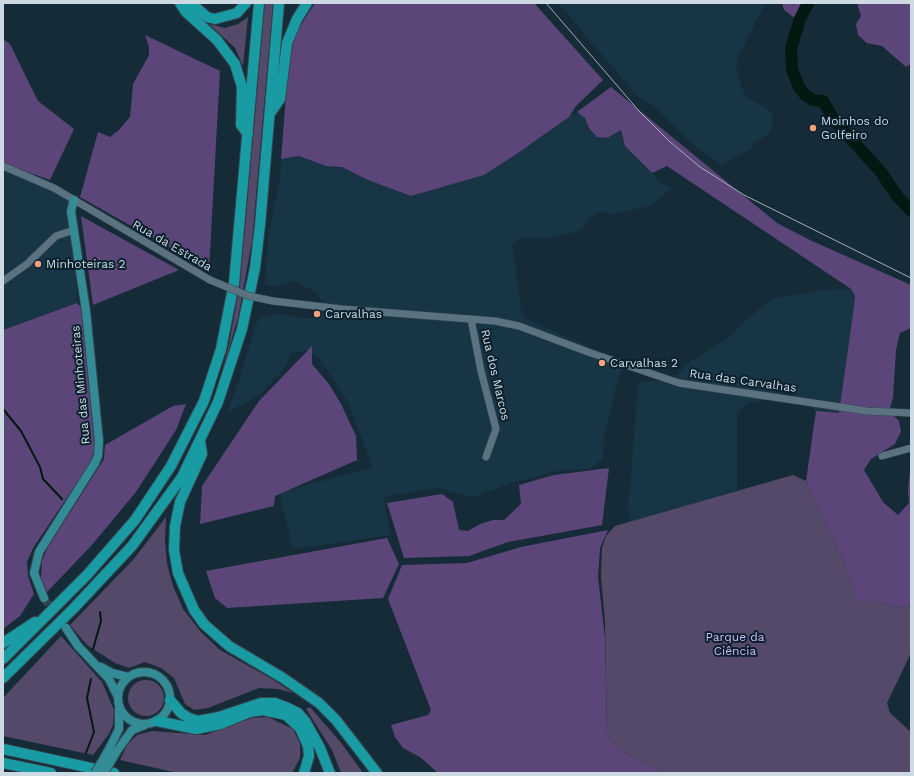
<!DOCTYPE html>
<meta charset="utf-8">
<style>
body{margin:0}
#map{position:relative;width:914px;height:776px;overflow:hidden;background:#152b37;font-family:"Work Sans",sans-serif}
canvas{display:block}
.frame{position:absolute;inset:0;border:4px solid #cddae3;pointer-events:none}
</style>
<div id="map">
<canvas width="914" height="776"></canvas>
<div class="frame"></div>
</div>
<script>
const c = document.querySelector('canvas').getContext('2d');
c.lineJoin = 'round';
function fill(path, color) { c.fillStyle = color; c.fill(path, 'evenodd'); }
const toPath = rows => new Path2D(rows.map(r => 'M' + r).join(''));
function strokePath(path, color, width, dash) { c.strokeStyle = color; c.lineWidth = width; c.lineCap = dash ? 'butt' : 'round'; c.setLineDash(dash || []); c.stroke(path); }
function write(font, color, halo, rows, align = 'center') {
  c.font = font + ' "Work Sans",sans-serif'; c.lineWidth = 4; c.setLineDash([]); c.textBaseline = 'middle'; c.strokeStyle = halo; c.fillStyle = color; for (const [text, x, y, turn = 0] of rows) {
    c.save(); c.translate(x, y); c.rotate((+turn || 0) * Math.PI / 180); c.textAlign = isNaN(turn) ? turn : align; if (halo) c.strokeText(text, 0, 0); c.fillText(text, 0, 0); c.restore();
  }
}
fill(toPath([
 [558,3,765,3,737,60,736,66,742,88,747,99,762,105,771,113,773,122,771,130,766,136,751,144,753,148,722,165,694,146,653,105,638,97],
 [577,112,585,118,589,128,607,138,621,130,625,146,660,182,671,189,649,206,614,214,601,211,590,218,583,228,573,233,551,238,520,238,511,245,513,248,521,311,525,318,621,361,625,367,620,372,617,382,604,437,603,459,589,469,561,470,511,483,473,497,437,488,385,496,384,498,391,535,293,549,279,493,373,467,348,402,319,358,307,351,292,353,283,370,260,394,227,413,239,381,256,323,262,317,275,314,310,318,319,315,325,306,316,292,293,281,271,287,265,284,268,237,280,179,281,159,299,156,326,166,342,167,368,180,412,196,484,175,536,141,569,117,573,113,576,116],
 [3,169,74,200,77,303,3,330],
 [851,289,855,296,854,306,839,413,816,411,788,391,755,403,748,402,737,413,737,491,631,522,628,513,638,382,672,380,689,362,728,338,744,321,774,298,822,290]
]), '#183546');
fill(toPath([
 [265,3,273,3,252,241,238,318,220,379,229,344,240,284],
 [248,17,243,66,235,48,209,24,225,28,238,24],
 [793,475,806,481,846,567,857,601,873,601,892,606,911,607,911,653,887,703,890,713,911,732,911,773,666,773,648,766,615,746,607,734,605,621,601,577,602,548,606,536,615,526],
 [166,517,165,541,167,564,173,586,183,609,201,632,220,650,272,679,293,693,278,689,259,688,208,708,194,710,185,704,174,678,161,668,145,662,129,668,115,663,87,645,70,625,133,560],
 [61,636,102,682,114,710,113,725,109,734,93,755,3,736,3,698],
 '128 698a18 18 0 1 1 36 0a18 18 0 1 1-36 0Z',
 [310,707,342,744,363,773,341,773,332,750,306,709],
 [268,717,293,729,300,744,300,758,292,773,178,773,120,760,127,745,137,735,152,731,205,735,252,718]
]), '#554969');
fill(toPath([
 [315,3,534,3,603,80,576,106,569,117,518,153,484,175,411,196,368,180,342,167,326,166,299,156,281,159,289,57,297,31],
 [782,3,812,3,802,23,784,10],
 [857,3,911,3,911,64,906,67,882,46,867,43,858,35,856,24,861,16],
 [145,35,220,71,209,270,80,197,98,132,110,137,119,130,130,117,133,84,149,55,149,47],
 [3,39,10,44,38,101,74,129,50,180,3,163],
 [611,87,777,223,812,241,911,285,911,328,900,333,896,350,893,398,889,411,899,421,901,431,895,444,871,459,864,470,883,502,898,515,909,503,908,489,911,463,911,607,892,606,873,601,857,602,846,567,806,481,816,411,839,413,854,306,855,296,851,289,667,166,652,173,625,146,621,130,607,138,597,137,589,128,585,118,577,112],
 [81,216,179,270,93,305],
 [77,303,81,307,95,446,91,462,33,548,27,562,28,576,34,594,20,616,3,629,3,330],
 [312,346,312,364,329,384,341,404,356,436,357,460,275,496,274,506,200,524,202,486,259,401],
 [186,404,176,430,136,492,91,546,47,592,41,578,42,561,48,547,104,459,105,445,173,406],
 [609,468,602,525,508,542,469,556,404,558,387,503,442,494,453,502,459,530,468,531,480,524,493,520,504,520,521,504,519,485,554,475],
 [608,530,600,548,598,577,605,638,607,734,615,746,648,766,666,773,438,773,420,757,403,748,395,737,391,725,428,715,431,710,388,599,402,565,467,563,521,547],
 [387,538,399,564,383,598,227,608,215,598,206,571]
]), '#5c4679');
strokePath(toPath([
 [3,409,21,431,40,467,43,479,62,499],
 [93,649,101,621,100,612],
 [86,753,94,732,87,698,91,679]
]), '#021811', 2);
strokePath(toPath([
 [808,3,800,19,791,49,792,70,799,87,805,95,813,100,823,101,834,120,880,171,898,197,911,211]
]), '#021811', 12);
strokePath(toPath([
 [44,598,63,625]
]), '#314551', 8, [8, 4]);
const minor = toPath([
 [3,166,54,188,210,280],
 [3,281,27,264,56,236,74,230],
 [273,301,342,309,495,321,519,326,588,352,679,383,867,411,911,413],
 [471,319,481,371,496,429,486,457],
 [882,456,911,448]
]);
const major = toPath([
 [44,598,34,573,39,552,95,463,98,456,99,441,86,311,71,211,74,200],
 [66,628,78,646,109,679,118,697],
 [101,667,112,673,128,677],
 '118 698a26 26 0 1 1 52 0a26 26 0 1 1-52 0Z',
 [109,749,119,729,119,709],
 [117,751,132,730,145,725]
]);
const highway = toPath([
 [180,3,186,12,217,40,235,64,242,87,241,125,248,134],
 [191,3,207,17,215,19,237,13,246,3],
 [271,112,280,99,287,43,297,19,307,3],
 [200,441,202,454,180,502,175,526,174,550,178,573,194,610,204,624,229,646,283,678,319,703,336,720,377,773],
 [3,643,35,622],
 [3,659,87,575,135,520,171,466,204,401,221,349,234,283,259,3],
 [3,678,73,609,132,546,182,477,218,402,242,329,255,268,260,225,279,3],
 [170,700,181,713,189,718,198,721,219,717,261,703,275,703,288,708,298,713,305,721,320,748,330,773],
 [157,721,196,729,221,724,250,712,263,710,286,715,300,728,308,746,309,756,304,773],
 [3,749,114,773],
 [3,763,51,773]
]);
strokePath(minor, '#364751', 8);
strokePath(major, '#364751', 10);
strokePath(highway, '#364751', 12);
strokePath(minor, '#5b7281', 7);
strokePath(major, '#338b96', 8);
strokePath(highway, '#199ba4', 10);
strokePath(toPath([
 [546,3,639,111,669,141,700,167,744,195,911,278]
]), '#a2b1bb', 1);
const minorBridge = toPath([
 [210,280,249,296,273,301]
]);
const majorBridge = toPath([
 [95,773,109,749],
 [104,773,117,751]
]);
strokePath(minorBridge, '#364751', 8, []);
strokePath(majorBridge, '#364751', 10, []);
strokePath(minorBridge, '#5b7281', 7);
strokePath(majorBridge, '#338b96', 8);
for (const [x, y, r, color] of [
 [813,128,4,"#f2a080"],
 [38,264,4,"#f2a080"],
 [317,314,4,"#f2a080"],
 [602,363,4,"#f2a080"]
]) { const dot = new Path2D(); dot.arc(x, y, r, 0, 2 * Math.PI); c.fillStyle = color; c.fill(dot); strokePath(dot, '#0b212d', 1.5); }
write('12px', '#cddae3', '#0b212d', [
 ["Moinhos do",821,121],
 ["Golfeiro",821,135],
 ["Minhoteiras 2",46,264],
 ["Carvalhas",325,314],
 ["Carvalhas 2",610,363]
], 'left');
write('12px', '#cddae3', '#0b212d', [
 ["Rua da Estrada",172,246,30],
 ["Rua dos Marcos",495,375,77],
 ["Rua das Carvalhas",743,381,8],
 ["Rua das Minhoteiras",81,385,-95]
]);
write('12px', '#d0b7f7', '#0b212d', [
 ["Parque da",735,637],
 ["Ciência",735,651]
]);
</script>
